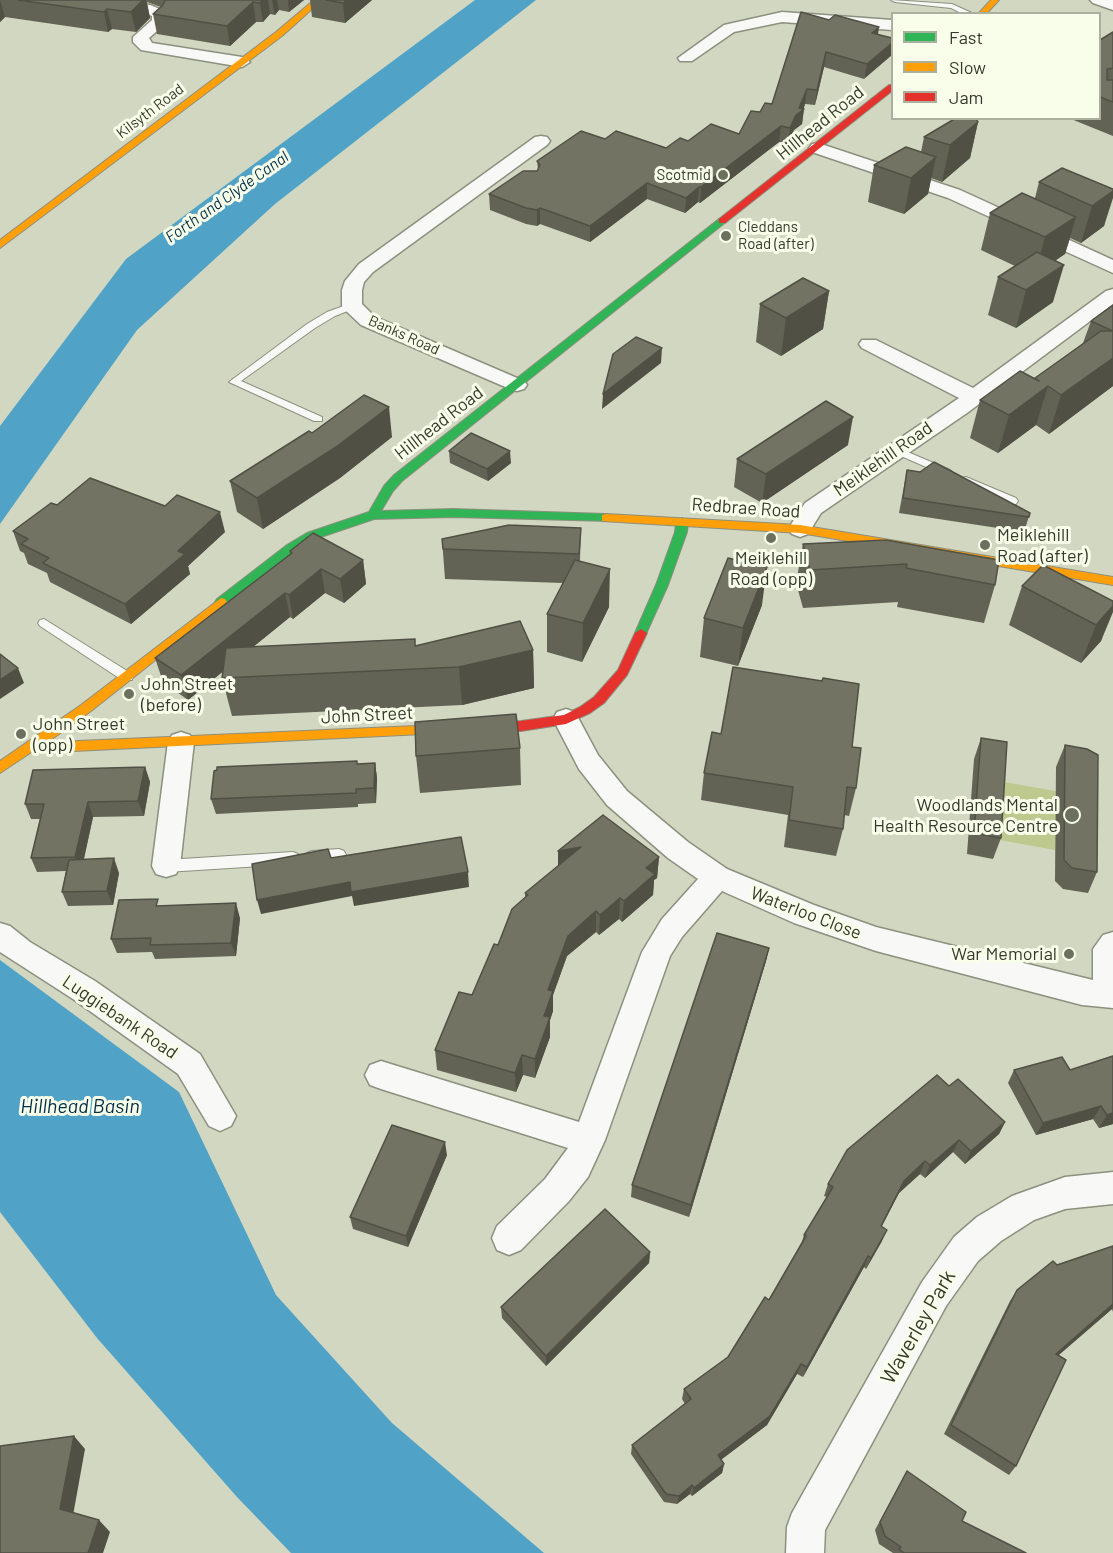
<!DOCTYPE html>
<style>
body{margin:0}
#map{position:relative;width:1113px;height:1553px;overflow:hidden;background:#d2d7c1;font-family:Barlow,sans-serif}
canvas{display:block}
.legend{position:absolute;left:891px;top:12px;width:210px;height:108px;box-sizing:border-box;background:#f9feea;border:2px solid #abaf9d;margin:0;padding:8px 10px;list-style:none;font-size:18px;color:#35392a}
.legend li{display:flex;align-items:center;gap:12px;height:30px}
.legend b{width:30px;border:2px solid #abaf9d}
</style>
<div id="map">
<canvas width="1113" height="1553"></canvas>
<ul class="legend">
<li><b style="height:8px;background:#30b455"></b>Fast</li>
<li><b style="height:8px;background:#ff9f0a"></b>Slow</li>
<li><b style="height:8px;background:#e5322d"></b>Jam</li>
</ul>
</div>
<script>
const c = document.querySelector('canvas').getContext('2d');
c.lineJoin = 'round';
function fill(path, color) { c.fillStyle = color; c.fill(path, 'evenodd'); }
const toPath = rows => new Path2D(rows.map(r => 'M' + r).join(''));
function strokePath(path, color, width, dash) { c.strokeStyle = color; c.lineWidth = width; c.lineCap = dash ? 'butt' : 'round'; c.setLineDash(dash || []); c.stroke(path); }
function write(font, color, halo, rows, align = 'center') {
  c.font = font + ' Barlow,sans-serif'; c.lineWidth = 6; c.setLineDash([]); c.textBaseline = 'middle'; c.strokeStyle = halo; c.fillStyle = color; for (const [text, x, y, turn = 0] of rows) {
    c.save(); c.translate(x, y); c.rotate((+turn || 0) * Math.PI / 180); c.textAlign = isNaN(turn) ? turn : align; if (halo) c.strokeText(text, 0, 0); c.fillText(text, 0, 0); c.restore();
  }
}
fill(toPath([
 [998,781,1056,791,1055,850,994,839]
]), '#bdc98e');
fill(toPath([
 [475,0,536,0,275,204,137,330,0,524,0,426,126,259],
 [0,960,179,1092,276,1295,392,1423,544,1553,291,1553,237,1497,97,1338,0,1212]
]), '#50a3c6');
const lane = toPath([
 [891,0,952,4,974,14,963,14,951,8,895,2,891,0],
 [352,303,357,306,355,308,335,316,315,328,241,381,322,417,322,421,314,421,229,382,307,324,327,312,352,303],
 [896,447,950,470,952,472,950,474,942,474,892,452,892,448,896,447],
 [966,477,1016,498,1018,501,1016,504,1008,504,962,484,962,478,966,477],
 [44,619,132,674,133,677,132,680,122,680,40,626,38,623,40,620,44,619],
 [339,849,344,851,346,855,344,859,339,861,312,863,307,861,305,857,307,853,312,851,339,849],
 [293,852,298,854,300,858,298,862,293,864,166,872,161,870,159,866,161,862,166,860,293,852]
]);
const street = toPath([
 [78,0,119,0,150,5,165,11,168,14,165,24,149,38,152,43,242,57,250,62,242,67,141,50,133,42,133,37,152,20,152,16,142,12,86,5,78,0],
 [1090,0,1113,0,1113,10,1093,3,1090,0],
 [782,12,892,20,892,30,782,22,734,32,692,61,680,61,678,58,724,25,782,12],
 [541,136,547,137,550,141,547,145,373,272,364,282,362,290,362,304,375,317,524,381,527,385,524,389,517,391,510,389,361,325,345,310,342,306,342,290,345,281,359,264,535,137,541,136],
 [818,143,960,190,1113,260,1113,273,948,198,812,152,809,148,812,144,818,143],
 [1113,289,1113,304,967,413,821,513,808,534,800,537,792,534,788,529,805,503,959,398,862,348,859,344,862,340,876,340,973,388,1106,291,1113,289],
 [566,709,575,712,598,755,627,791,688,842,727,869,814,905,876,927,1093,980,1093,949,1103,935,1113,932,1113,1008,1082,1005,876,951,794,923,722,891,682,937,670,956,605,1140,588,1177,569,1201,521,1250,509,1255,497,1250,492,1238,497,1226,545,1179,568,1148,381,1089,370,1085,365,1075,370,1065,381,1061,579,1122,642,952,662,919,698,879,668,858,607,805,579,769,553,719,557,712,566,709],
 [181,732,190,735,194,742,180,866,176,874,166,877,156,874,152,866,168,742,172,735,181,732],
 [0,923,10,926,30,942,95,981,200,1054,236,1116,231,1126,220,1131,209,1126,178,1074,73,999,0,952,0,923],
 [1113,1172,1113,1204,1065,1209,1034,1220,1001,1241,978,1261,946,1306,825,1530,824,1553,786,1553,787,1527,792,1513,922,1282,954,1237,977,1217,1012,1196,1065,1177,1113,1172]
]);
const fast = toPath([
 [719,219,727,221,402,481,393,491,381,511,453,509,606,514,610,515,610,521,453,517,374,519,315,539,295,551,225,605,217,605,215,602,217,599,287,545,307,533,369,512,384,486,394,475,719,219],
 [682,518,688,522,687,532,668,585,645,636,637,636,635,633,656,585,675,532,676,522,682,518]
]);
const slow = toPath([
 [314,0,322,0,282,36,0,248,0,240,276,32,314,0],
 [991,0,999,0,986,14,978,14,991,0],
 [606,514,800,525,1113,577,1113,585,800,533,602,521,602,515,606,514],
 [221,598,225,599,227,602,225,605,91,711,52,739,56,742,439,725,444,727,446,730,444,733,53,752,42,745,0,773,0,761,81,705,221,598]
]);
const jam = toPath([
 [889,85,892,85,892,91,725,223,719,223,719,219,889,85],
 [641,629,647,633,627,675,604,703,590,713,566,724,521,731,439,735,432,730,439,725,521,721,564,715,580,707,594,697,618,670,635,633,641,629]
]);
strokePath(lane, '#8c907f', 2);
strokePath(street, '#8c907f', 3);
strokePath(fast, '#8c907f', 2);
strokePath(slow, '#8c907f', 2);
strokePath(jam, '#8c907f', 2);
fill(lane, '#f8f9f6');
fill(street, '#f8f9f6');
fill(fast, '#30b455');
fill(slow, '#ff9f0a');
fill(jam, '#e5322d');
fill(toPath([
 [0,0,304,0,289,12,279,10,275,15,270,14,263,22,256,22,230,46,157,34,153,14,161,7,150,3,147,2,150,18,136,32,112,29,108,32,5,17,0,22],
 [310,0,372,0,345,23,312,17],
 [829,20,879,27,864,79,824,67,815,105,805,104,804,108,802,124,794,130,788,143,779,142,700,203,698,202,685,213,647,199,590,242,540,224,537,226,526,224,490,210,489,194,537,171,538,169,537,161,605,139,666,148,688,141,739,134,760,112,772,104],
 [1113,32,1113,136,1071,119,1071,118,1100,118,1100,40],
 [978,122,970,158,942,182,931,178,928,194,904,214,868,202,874,165,921,152,924,137],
 [1039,182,1113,189,1104,226,1081,243,1070,238,1065,254,1055,260,1053,302,1016,328,988,315,998,277,1015,266,981,250,990,213,1035,198],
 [829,291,823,329,781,356,756,342,760,304],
 [1113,305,1113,386,1049,434,1036,425,998,453,970,438,980,400,1035,379,1083,343,1091,321],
 [312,433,392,437,340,478,263,529,237,512,230,481],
 [848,445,762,503,734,487,737,459],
 [449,451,511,463,488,481,450,463],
 [907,470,1030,513,1024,532,899,513],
 [57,505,225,532,188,566,190,574,131,624,50,582,47,573,28,564,24,553,20,551,13,531],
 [581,528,580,561,609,607,582,662,547,652,547,614,563,583,445,579,442,539],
 [886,540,995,585,984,623,897,607,898,602,803,608,796,583,803,544],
 [290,551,363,560,366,584,344,603,325,593,293,619,290,617,254,646,416,645,533,650,534,688,462,705,232,716,222,678,223,671,188,700,163,682,155,658,290,554],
 [1022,586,1113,601,1101,641,1081,663,1009,625],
 [762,605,738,666,700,657,704,618],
 [721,734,852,747,856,788,849,816,844,815,843,829,836,856,784,847,788,815,701,800,704,773],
 [981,738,1001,838,993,859,967,854,974,759],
 [1065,745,1097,872,1088,893,1063,889,1055,881,1056,767],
 [520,748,521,785,420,793,416,756],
 [357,761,357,764,375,763,377,778,376,803,358,804,358,807,216,814,211,799],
 [145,767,150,782,144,816,93,817,84,859,119,873,113,905,68,906,62,892,66,871,37,872,31,858,40,819,31,819,25,804],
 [659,857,657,878,654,880,653,895,622,922,619,919,599,935,596,932,567,956,553,995,553,1011,550,1020,550,1037,535,1078,523,1075,516,1092,437,1070,435,1050,472,995,525,897,525,893],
 [240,918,236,956,155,959,152,952,117,953,111,939],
 [769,948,766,961,689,1217,631,1197,632,1185],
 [1113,1056,1113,1124,1099,1128,1093,1119,1036,1135,1008,1083,1014,1070,1070,1070],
 [949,1086,1005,1122,999,1134,965,1164,953,1152,925,1178,920,1174,899,1193,882,1226,882,1241,866,1269,864,1267,803,1377,797,1374,767,1425,721,1460,724,1464,722,1473,692,1496,690,1494,677,1504,664,1502,631,1454,632,1445,685,1404,682,1399,684,1389,728,1357,769,1300,801,1245,804,1235,827,1197,824,1196,828,1184],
 [447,1155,408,1247,353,1229,350,1217],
 [1113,1246,1113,1312,1112,1309,1059,1355,1016,1466,1009,1475,944,1434,1010,1301,1017,1290,1057,1265],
 [650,1252,649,1263,546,1366,502,1318,501,1307],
 [907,1471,962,1521,1026,1553,893,1553,879,1544,875,1530,902,1480]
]), '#626355');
fill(toPath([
 [0,0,5,17,0,22],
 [143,0,146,0,150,18,136,32,131,12],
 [262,0,268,0,270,14,263,22,260,3],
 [272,0,277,0,279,10,275,15],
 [288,0,304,0,289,12],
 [347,0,372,0,345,23,343,3],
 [253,2,256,22,230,46,227,26],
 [107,9,112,29,108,32,104,12],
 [879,27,877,42,872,33],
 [892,43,892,55,864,79,867,64],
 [826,52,824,67,815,105,817,90],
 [807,89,805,104,803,109,804,109,802,124,794,130,788,143,790,128],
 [978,122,970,158,942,182,950,145],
 [781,126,779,142,700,203,701,187],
 [936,157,928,194,904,214,911,178],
 [647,183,647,199,590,242,590,226],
 [699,187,698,202,685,213,686,198],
 [1113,191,1113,198,1104,226,1081,243,1092,206],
 [540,208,540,224,537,226,537,210],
 [1076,217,1065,254,1035,275,1045,237],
 [1064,265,1053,302,1016,328,1026,290],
 [829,291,823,329,781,356,786,318],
 [662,348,661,363,602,409,603,394],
 [1113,358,1113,386,1049,434,1061,395],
 [1048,386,1036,425,998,453,1009,415],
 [389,407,392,437,340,478,263,529,257,498],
 [853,417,848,445,762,503,766,474],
 [510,451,511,463,488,481,487,469],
 [220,512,225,532,188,566,190,574,131,624,125,604,178,551],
 [363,560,366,584,344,603,340,579],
 [767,567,762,605,738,666,743,628],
 [321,569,325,593,293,619,289,595],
 [610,569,609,607,582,662,583,623],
 [285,593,290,617,188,700,181,675],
 [1113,606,1113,612,1101,641,1081,663,1096,625],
 [533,650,534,688,462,705,459,667],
 [18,668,24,683,0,699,0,680],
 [375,763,377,778,376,803,374,788],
 [145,767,150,782,144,816,138,801],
 [88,802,93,817,81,871,75,857],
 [581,847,558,872,558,851],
 [659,857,657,878,654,880,653,895,622,922,624,901,646,868],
 [114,858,119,873,113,905,107,891],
 [468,872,469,887,354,906,352,896,261,914,257,900,350,882],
 [620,898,619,919,599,935,600,915],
 [236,903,240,918,236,956,231,943],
 [596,911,596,932,567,956,553,995,553,1011,550,1020,550,1037,535,1078,535,1059,544,1016,548,990,568,936],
 [769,948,766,961,689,1217,691,1205],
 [522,1055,523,1075,516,1092,515,1073],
 [1101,1106,1093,1119,1036,1135,1043,1123],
 [1113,1113,1113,1124,1099,1128,1107,1115],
 [1005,1122,999,1134,965,1164,971,1151],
 [959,1140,953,1152,925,1178,930,1165],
 [445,1142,447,1155,408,1247,406,1236],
 [925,1161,920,1174,899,1193,876,1237,881,1226,904,1181],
 [887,1230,882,1241,866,1269,871,1258],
 [650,1252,649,1263,546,1366,546,1356],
 [868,1256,864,1267,803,1377,807,1367],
 [1113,1304,1113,1307,1112,1309,1048,1364,1056,1354],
 [801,1364,797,1374,767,1425,715,1464,718,1455],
 [74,1436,85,1449,72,1521,60,1509],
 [724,1464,722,1473,692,1496,694,1488],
 [692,1485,690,1494,677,1504,679,1496],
 [99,1520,110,1532,103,1553,88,1553]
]), '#505045');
const building = toPath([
 [18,0,143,0,131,12,107,9,104,12,18,0],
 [165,0,262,0,260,3,253,2,227,26,153,14,163,5,165,0],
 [326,0,347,0,343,3,326,0],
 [801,12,829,20,835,15,879,27,872,33,892,38,892,43,867,64,826,52,817,90,807,89,799,108,804,109,796,115,790,128,781,126,701,187,699,187,686,198,647,183,590,226,540,208,537,210,526,208,489,194,523,171,537,171,540,165,537,161,581,131,605,139,616,131,666,148,680,138,688,141,711,124,739,134,751,111,760,112,765,103,772,104,801,12],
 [1113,32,1113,68,1107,69,1107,80,1113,80,1113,102,1100,97,1100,40,1113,32],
 [956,118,976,118,978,122,950,145,924,137,956,118],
 [906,147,936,157,911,178,874,165,906,147],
 [1062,168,1113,189,1113,191,1092,206,1039,182,1062,168],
 [1022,193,1076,217,1045,237,990,213,1022,193],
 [1037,252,1064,265,1026,290,998,277,1037,252],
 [803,278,829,291,786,318,760,304,803,278],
 [1113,305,1113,331,1091,321,1113,305],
 [1101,331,1113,331,1113,358,1061,395,1048,386,1009,415,980,400,1020,371,1039,381,1035,378,1101,331],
 [636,337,662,348,603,394,613,354,636,337],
 [364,395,389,407,336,447,257,498,230,481,309,431,312,433,364,395],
 [826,401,853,417,766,474,737,459,826,401],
 [471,433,510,451,487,469,449,451,471,433],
 [934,462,1030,513,1029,517,903,498,907,470,920,472,934,462],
 [90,478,165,506,177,495,220,512,178,551,185,554,125,604,43,563,49,558,21,544,28,539,13,531,51,503,57,505,90,478],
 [509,525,581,528,579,554,443,549,442,539,509,525],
 [313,533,363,560,340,579,321,569,289,595,285,593,181,675,155,658,292,553,290,551,313,533],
 [886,540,999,560,995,585,906,568,907,564,810,570,803,544,886,540],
 [728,558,767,567,743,628,704,618,728,558],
 [575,560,610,569,583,623,547,614,575,560],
 [1043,565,1113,601,1113,606,1096,625,1022,586,1043,565],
 [520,621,533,650,459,667,222,678,226,648,415,639,415,646,520,621],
 [0,654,18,668,0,680,0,654],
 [733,667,822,681,823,678,859,684,852,747,861,748,856,788,847,787,843,829,789,820,793,787,704,773,712,732,721,734,733,667],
 [516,714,520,748,416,756,415,722,516,714],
 [981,738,1007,742,1001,838,974,833,981,738],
 [1065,745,1087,749,1098,755,1097,872,1072,868,1064,860,1065,745],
 [357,761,357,764,375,763,374,788,356,789,356,793,211,799,214,771,217,770,217,767,357,761],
 [145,767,138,801,88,802,75,857,31,858,44,804,25,804,33,770,145,767],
 [603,815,659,857,646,868,655,874,624,901,620,898,600,915,596,911,568,936,548,990,553,991,544,1016,550,1017,535,1059,522,1055,515,1073,435,1050,459,992,472,995,494,944,498,945,512,909,528,895,525,893,581,847,558,851,603,815],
 [461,837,468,872,351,892,350,882,257,900,252,864,328,849,331,858,461,837],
 [114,858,107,891,62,892,69,860,114,858],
 [158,899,156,906,236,903,231,943,150,945,151,938,111,939,119,900,158,899],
 [717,933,769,948,691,1205,632,1185,717,933],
 [1113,1056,1113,1113,1107,1115,1101,1106,1043,1123,1014,1070,1062,1057,1070,1070,1113,1056],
 [937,1075,949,1086,958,1079,1005,1122,971,1151,959,1140,930,1165,925,1161,904,1181,881,1226,887,1230,871,1258,868,1256,807,1367,801,1364,770,1416,718,1455,724,1464,694,1488,692,1485,679,1496,666,1494,632,1445,691,1399,684,1389,728,1357,765,1297,769,1300,806,1236,804,1235,833,1187,828,1184,847,1150,937,1075],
 [392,1125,445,1142,406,1236,350,1217,392,1125],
 [605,1209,650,1252,546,1356,501,1307,605,1209],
 [1113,1246,1113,1304,1056,1354,1066,1360,1016,1466,951,1425,1017,1290,1053,1261,1057,1265,1113,1246],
 [74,1436,60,1509,99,1520,88,1553,0,1553,0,1446,74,1436],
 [907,1471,966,1512,962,1521,1026,1553,904,1553,899,1549,901,1547,885,1536,880,1522,907,1471]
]);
fill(building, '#727363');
strokePath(building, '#505045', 1.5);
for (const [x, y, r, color] of [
 [723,175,6,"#6c705f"],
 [726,236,6,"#6c705f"],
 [771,538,6,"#6c705f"],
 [985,545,6,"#6c705f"],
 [129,694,6,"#6c705f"],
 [21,734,6,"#6c705f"],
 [1072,815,8,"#6c705f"],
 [1069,954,6,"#6c705f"]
]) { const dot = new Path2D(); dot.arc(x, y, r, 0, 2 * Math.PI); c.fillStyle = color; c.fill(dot); strokePath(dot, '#f9feea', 2); }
write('15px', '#35392a', '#f9feea', [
 ["Kilsyth Road",150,111,-37],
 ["Banks Road",404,335,24]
]);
write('15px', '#35392a', '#f9feea', [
 ["Scotmid",711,175],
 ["Cleddans",738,227,"left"],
 ["Road (after)",738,244,"left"]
], 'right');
write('italic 16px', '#012f48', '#f9feea', [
 ["Forth and Clyde Canal",227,197,-35]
]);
write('18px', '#35392a', '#f9feea', [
 ["Hillhead Road",820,123,-39],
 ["Hillhead Road",439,423,-38],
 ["Meiklehill Road",883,459,-35],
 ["Redbrae Road",746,508,4],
 ["John Street",367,715,-3],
 ["Waterloo Close",806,913,21],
 ["Luggiebank Road",120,1017,34]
]);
write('18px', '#35392a', '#f9feea', [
 ["Meiklehill",997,535],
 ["Road (after)",997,556],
 ["Meiklehill",771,558,"center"],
 ["Road (opp)",771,579,"center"],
 ["John Street",141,684],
 ["(before)",141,705],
 ["John Street",33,724],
 ["(opp)",33,745],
 ["Woodlands Mental",1058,805,"right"],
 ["Health Resource Centre",1058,826,"right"],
 ["War Memorial",1057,954,"right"]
], 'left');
write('italic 20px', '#012f48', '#f9feea', [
 ["Hillhead Basin",80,1106]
]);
write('21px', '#35392a', '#f9feea', [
 ["Waverley Park",918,1327,-60]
]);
</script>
